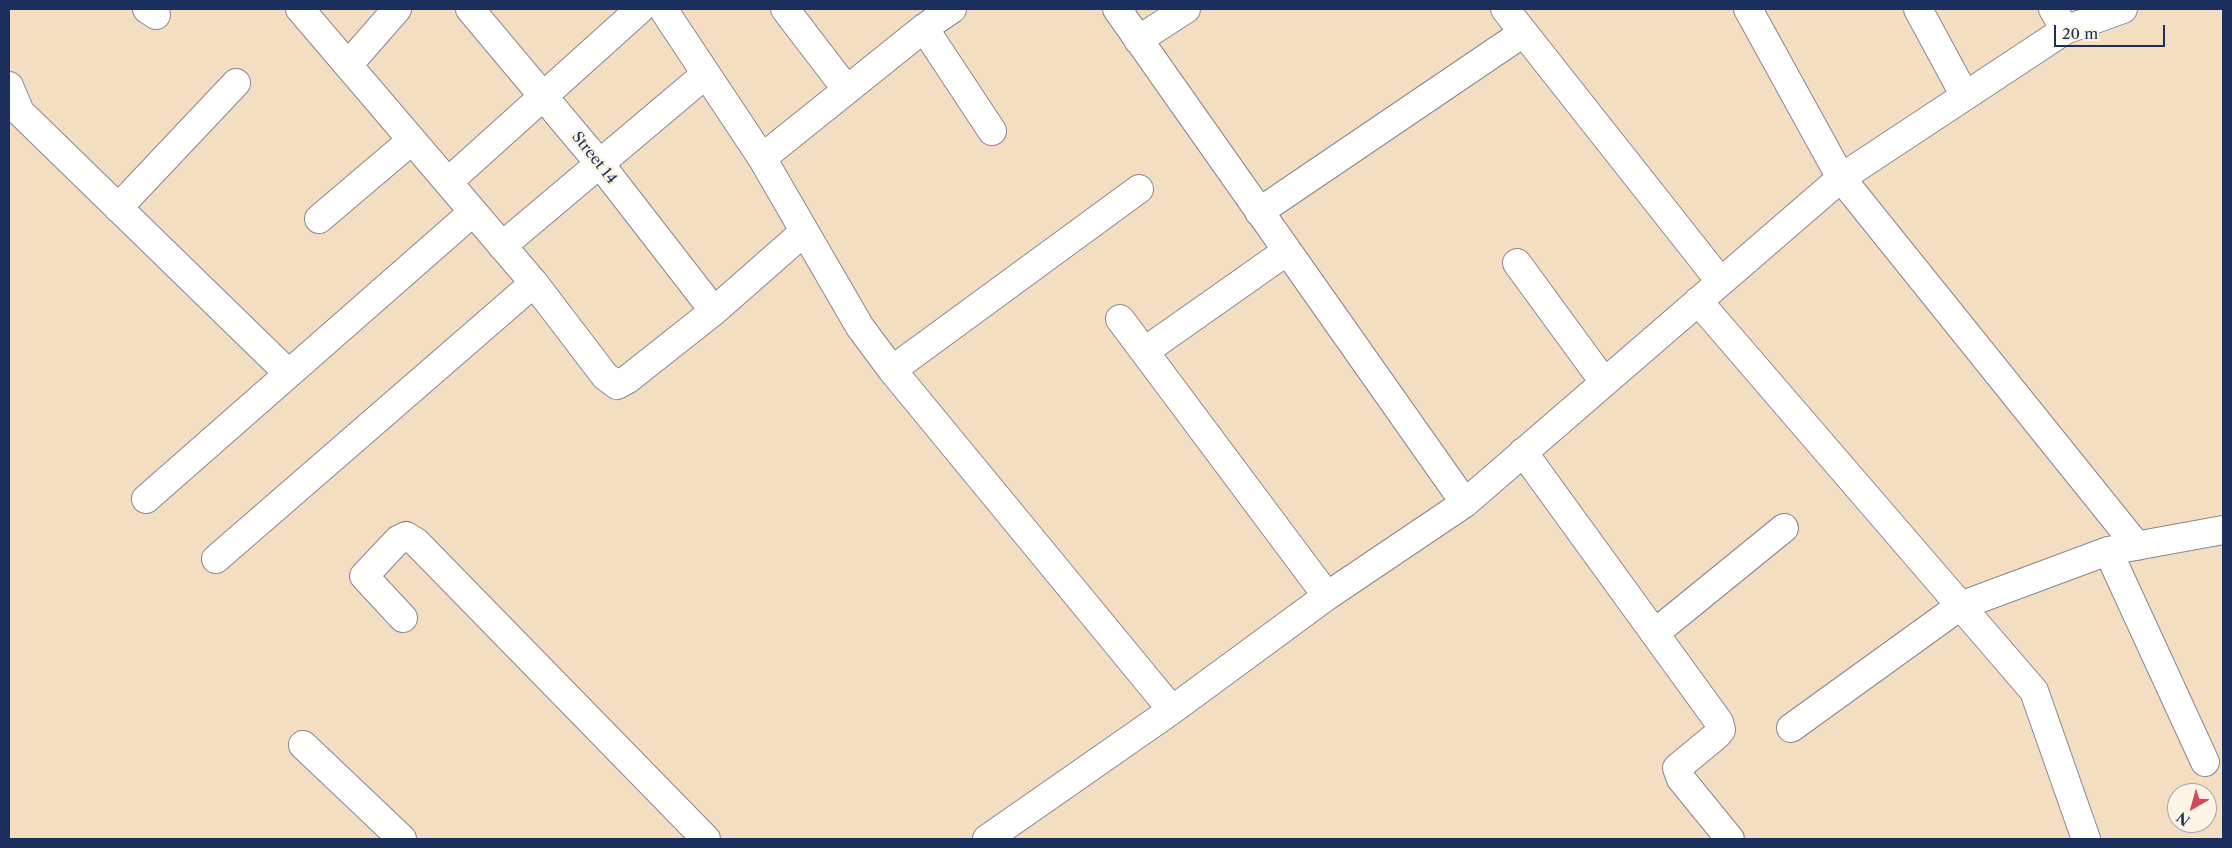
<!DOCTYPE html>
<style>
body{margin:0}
#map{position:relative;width:2232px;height:848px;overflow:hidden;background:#f4dec1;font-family:"Libre Caslon Text",serif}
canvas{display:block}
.frame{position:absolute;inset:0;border:10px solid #1b2f5e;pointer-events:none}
.north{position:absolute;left:2167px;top:783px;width:50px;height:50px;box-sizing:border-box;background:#fcf5e5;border:1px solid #a2a6af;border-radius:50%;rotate:218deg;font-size:14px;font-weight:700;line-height:20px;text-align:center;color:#1b2f5e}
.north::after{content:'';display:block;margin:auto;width:18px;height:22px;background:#d1495b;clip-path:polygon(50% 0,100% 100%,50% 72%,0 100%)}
.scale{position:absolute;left:2054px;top:25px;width:111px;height:22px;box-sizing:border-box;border:2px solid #1b2f5e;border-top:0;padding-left:6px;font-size:15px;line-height:18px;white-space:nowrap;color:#1b2f5e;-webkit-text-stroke:4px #fcf5e5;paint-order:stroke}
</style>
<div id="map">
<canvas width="2232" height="848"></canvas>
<div class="frame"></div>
<div class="north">N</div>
<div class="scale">20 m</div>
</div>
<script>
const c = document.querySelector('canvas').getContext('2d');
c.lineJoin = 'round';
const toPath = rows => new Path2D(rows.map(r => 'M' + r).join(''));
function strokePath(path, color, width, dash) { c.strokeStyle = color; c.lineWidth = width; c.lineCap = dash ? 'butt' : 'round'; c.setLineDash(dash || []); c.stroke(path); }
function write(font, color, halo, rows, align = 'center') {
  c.font = font + ' "Libre Caslon Text",serif'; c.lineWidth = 5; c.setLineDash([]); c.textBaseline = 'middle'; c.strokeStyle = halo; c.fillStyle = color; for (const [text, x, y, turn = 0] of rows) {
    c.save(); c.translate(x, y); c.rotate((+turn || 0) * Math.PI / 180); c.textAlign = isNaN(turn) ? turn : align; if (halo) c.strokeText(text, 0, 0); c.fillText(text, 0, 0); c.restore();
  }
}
const minor = toPath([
 [147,9,156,15],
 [300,9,534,283,605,376,617,385,628,379,714,311,804,232],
 [470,9,600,164,714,311],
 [663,9,762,158,860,327,892,370,1139,189],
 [785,9,847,90],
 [1117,9,1465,503],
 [1505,9,1720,281],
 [1748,9,1841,178,2137,546],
 [1918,9,1965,96],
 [2053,9,2065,30],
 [924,28,992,131],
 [1138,40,1186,9],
 [348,65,397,9],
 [9,86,20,112,288,373],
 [762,158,924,28,952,9],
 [448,182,640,9],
 [118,208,236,83],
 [1259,212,1523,33],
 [319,219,412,140],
 [502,246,706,74],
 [1517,263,1604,382],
 [1698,301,2034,691,2086,839],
 [1120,319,1327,596],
 [1145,351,1287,251],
 [892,370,1172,710],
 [1523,452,1719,722,1721,730,1717,735,1677,768,1681,779,1730,839],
 [146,499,473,212],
 [2108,551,2205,762],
 [216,559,534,283],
 [403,618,364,576,398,540,406,536,416,542,706,839],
 [1655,633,1784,528],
 [1791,728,1960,606,2108,551,2223,530],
 [303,745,402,839],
 [987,839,1172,710,1327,596,1465,503,1841,178,2065,30,2123,9]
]);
strokePath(minor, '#888690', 30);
strokePath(minor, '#fff', 28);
write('15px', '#1b2f5e', '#fcf5e5', [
 ["Street 14",594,158,51]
]);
</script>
